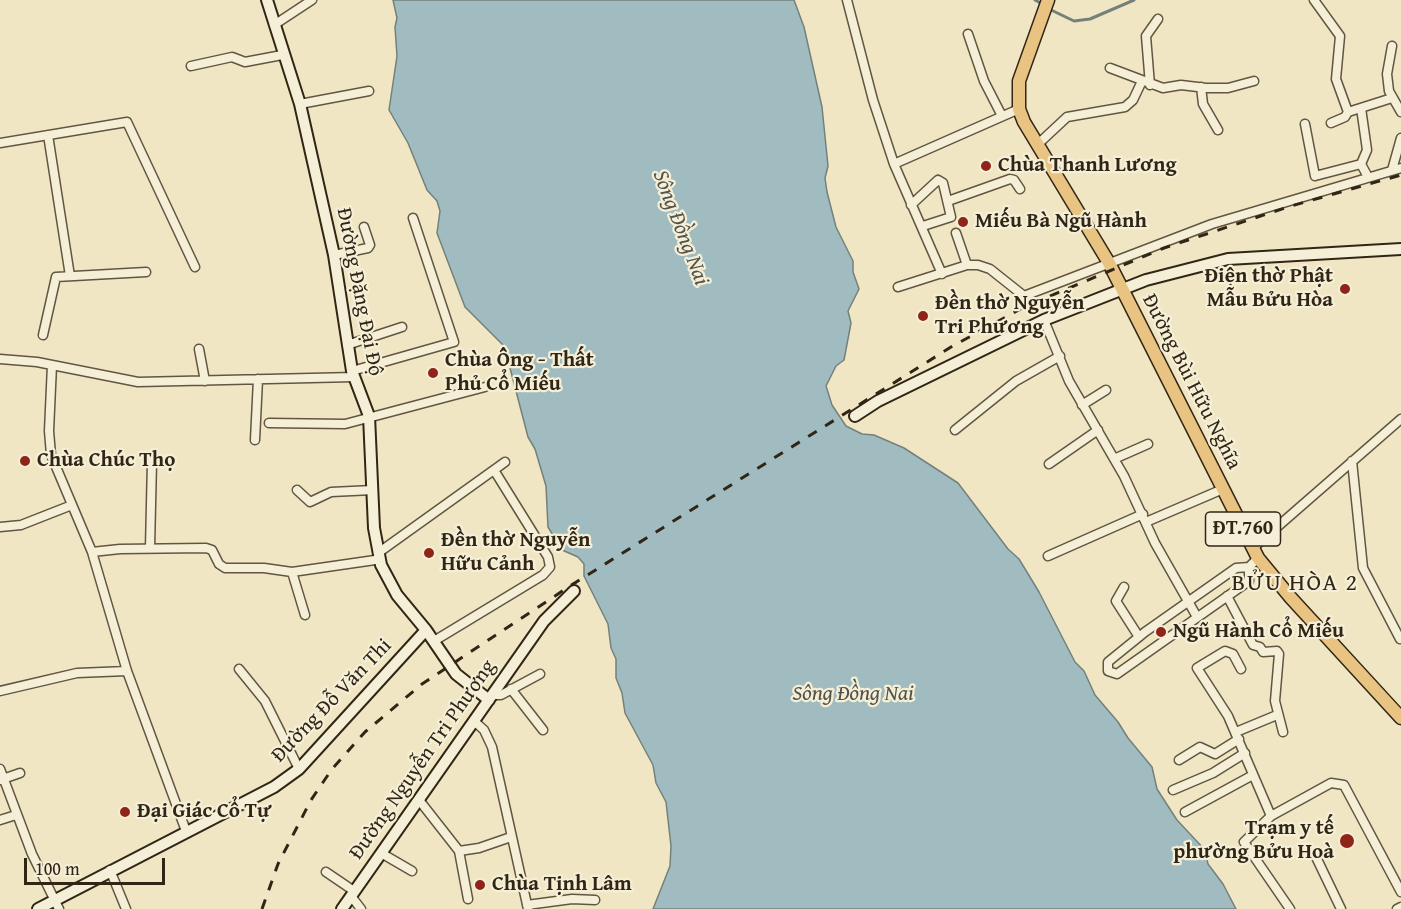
<!DOCTYPE html>
<meta charset="utf-8">
<style>
body{margin:0}
#map{position:relative;width:1401px;height:909px;overflow:hidden;background:#f0e6c3;font-family:"Gentium Book Plus",serif}
canvas{display:block}
.scale{position:absolute;left:24px;top:858px;width:141px;height:27px;box-sizing:border-box;border:3px solid #312616;border-top:0;padding-left:8px;font-size:18px;line-height:21px;white-space:nowrap;color:#312616;-webkit-text-stroke:4px #f5efd8;paint-order:stroke}
</style>
<div id="map">
<canvas width="1401" height="909"></canvas>
<div class="scale">100 m</div>
</div>
<script>
const c = document.querySelector('canvas').getContext('2d');
c.lineJoin = 'round';
function fill(path, color) { c.fillStyle = color; c.fill(path, 'evenodd'); }
const toPath = rows => new Path2D(rows.map(r => 'M' + r).join(''));
function strokePath(path, color, width, dash) { c.strokeStyle = color; c.lineWidth = width; c.lineCap = dash ? 'butt' : 'round'; c.setLineDash(dash || []); c.stroke(path); }
function write(font, color, halo, rows, align = 'center') {
  c.font = font + ' "Gentium Book Plus",serif'; c.lineWidth = 4.5; c.setLineDash([]); c.textBaseline = 'middle'; c.strokeStyle = halo; c.fillStyle = color; for (const [text, x, y, turn = 0] of rows) {
    c.save(); c.translate(x, y); c.rotate((+turn || 0) * Math.PI / 180); c.textAlign = isNaN(turn) ? turn : align; if (halo) c.strokeText(text, 0, 0); c.fillText(text, 0, 0); c.restore();
  }
}
const water = toPath([
 [393,0,794,0,804,27,822,107,828,166,825,178,827,192,836,227,853,261,853,272,859,289,848,311,851,323,844,360,836,366,826,386,832,405,846,426,862,434,874,435,904,448,958,483,1008,549,1019,559,1039,592,1075,662,1084,671,1095,695,1118,722,1128,738,1152,767,1157,789,1177,820,1205,850,1208,864,1223,884,1236,909,653,909,670,866,671,846,666,802,656,783,653,765,625,713,622,693,616,678,616,659,611,648,608,624,584,576,584,564,578,557,562,550,548,527,546,486,535,449,528,437,510,368,507,349,465,307,437,233,440,211,437,201,427,190,408,143,389,110,397,56,395,27,397,18,393,0]
]);
fill(water, '#a1bcc0');
strokePath(water, '#74807c', 1.5);
strokePath(toPath([
 [1035,0,1044,5],
 [1049,9,1074,21,1090,19,1134,0]
]), '#74807c', 3);
const street = toPath([
 [847,0,873,100,894,164,942,274],
 [1314,0,1340,36,1336,79,1348,112,1345,117,1331,123],
 [274,25,312,0],
 [968,34,984,81,1002,116],
 [1392,46,1387,74,1389,91,1401,112],
 [191,66,232,57,245,62,282,55],
 [1110,68,1163,88,1181,85,1206,88,1228,88,1254,81],
 [1150,85,1146,36,1158,19],
 [1201,87,1203,104,1218,130],
 [300,104,369,91],
 [1361,108,1367,150,1361,164,1368,177],
 [1348,112,1392,98],
 [1305,124,1315,176,1361,164],
 [48,135,70,276],
 [0,143,127,122,195,267],
 [1037,145,1067,117,1125,107,1133,100,1142,81],
 [894,164,1019,109],
 [1392,170,1401,138],
 [948,201,1010,179,1014,180,1020,189],
 [911,205,938,180,943,183,951,217,923,226],
 [956,233,967,265],
 [334,255,368,248,370,245,364,227],
 [898,287,967,265,978,265,990,269,1024,296,1212,224,1401,168],
 [1044,320,1069,381,1124,476,1155,543,1197,617],
 [43,335,56,277,146,272],
 [347,345,402,327],
 [199,349,205,381],
 [0,359,37,362,138,382,354,377],
 [52,365,49,431,51,455,92,552,127,671,186,831],
 [352,371,454,342,413,218],
 [1082,405,1106,390],
 [269,423,345,424,485,387],
 [955,430,1016,381,1060,356],
 [255,440,258,379],
 [1114,459,1148,444],
 [1352,461,1363,568,1400,639],
 [1049,464,1098,430],
 [297,490,310,502,331,492,373,490],
 [1146,522,1223,489],
 [0,527,21,525,72,505],
 [150,548,152,461],
 [1253,548,1401,419],
 [92,552,120,549,206,548,212,550,219,564,225,568,264,568,292,572,375,560],
 [378,553,505,462],
 [1048,556,1143,514],
 [1249,567,1249,581,1117,674,1108,671,1108,662,1145,632,1236,568,1249,567,1258,558],
 [292,572,305,615],
 [1124,587,1116,601,1139,637],
 [1227,596,1253,645,1260,647,1263,652,1277,651,1279,654,1275,701,1283,732],
 [434,641,543,575,550,567,548,557,494,470],
 [239,669,265,701,299,769],
 [1241,669,1233,654,1225,651,1197,668,1228,716,1271,816],
 [511,689,543,730],
 [0,691,77,673,127,671],
 [492,695,501,695,540,674],
 [474,721,484,730,492,747,528,909],
 [1236,732,1277,715],
 [1179,760,1200,747,1215,754,1239,739],
 [0,769,32,854,59,909],
 [0,780,20,773],
 [1173,790,1213,773,1245,753],
 [419,800,459,851,468,899],
 [1185,812,1253,775],
 [0,820,16,815],
 [459,851,479,848,511,837],
 [381,853,412,871],
 [1316,857,1341,909],
 [110,870,126,909],
 [326,872,354,891],
 [351,896,361,909],
 [527,905,572,899,595,900],
 [1290,909,1244,842,1271,816,1331,783,1344,785,1401,892],
 [1397,909,1401,907]
]);
const secondary = toPath([
 [267,0,300,104,334,255,352,371,369,416,374,528,381,565,397,595,426,630,456,674,489,700],
 [855,416,878,401,1044,320,1146,280,1228,259,1401,249],
 [38,909,274,787,299,769,426,630],
 [342,909,544,621,574,591]
]);
const primary = toPath([
 [1048,0,1019,81,1019,109,1024,122,1109,263,1258,558,1291,598,1401,718]
]);
strokePath(street, '#615641', 11);
strokePath(secondary, '#312616', 14);
strokePath(primary, '#312616', 15);
strokePath(street, '#f5efd8', 8);
strokePath(secondary, '#f5efd8', 10);
strokePath(primary, '#e8c382', 12);
strokePath(toPath([
 [262,909,278,864,311,800,332,769,365,732,422,684,570,586,951,347,1024,307,1164,248,1291,206,1401,175]
]), '#312616', 3, [10, 10]);
for (const [x, y, r, color] of [
 [986,166,6,"#8f2418"],
 [963,222,6,"#8f2418"],
 [1345,289,6,"#8f2418"],
 [923,316,6,"#8f2418"],
 [433,373,6,"#8f2418"],
 [25,461,6,"#8f2418"],
 [429,553,6,"#8f2418"],
 [1161,632,6,"#8f2418"],
 [125,812,6,"#8f2418"],
 [1347,841,8,"#8f2418"],
 [480,885,6,"#8f2418"]
]) { const dot = new Path2D(); dot.arc(x, y, r, 0, 2 * Math.PI); c.fillStyle = color; c.fill(dot); strokePath(dot, '#f5efd8', 2); }
for (const [x, y, w] of [
 [1243,529,75]
]) { const box = new Path2D(); box.roundRect(x - w / 2, y - 17, w, 34, 4.5); c.fillStyle = '#f5efd8'; c.fill(box); strokePath(box, '#312616', 1.5); }
write('bold 20px', '#312616', null, [
 ["ĐT.760",1243,529]
]);
write('bold 21px', '#312616', '#f5efd8', [
 ["Chùa Thanh Lương",998,166],
 ["Miếu Bà Ngũ Hành",975,222],
 ["Điện thờ Phật",1333,277,"right"],
 ["Mẫu Bửu Hòa",1333,301,"right"],
 ["Đền thờ Nguyễn",935,304],
 ["Tri Phương",935,328],
 ["Chùa Ông - Thất",445,361],
 ["Phủ Cổ Miếu",445,385],
 ["Chùa Chúc Thọ",37,461],
 ["Đền thờ Nguyễn",441,541],
 ["Hữu Cảnh",441,565],
 ["Ngũ Hành Cổ Miếu",1173,632],
 ["Đại Giác Cổ Tự",137,812],
 ["Trạm y tế",1334,829,"right"],
 ["phường Bửu Hoà",1334,853,"right"],
 ["Chùa Tịnh Lâm",492,885]
], 'left');
write('21px', '#312616', '#f5efd8', [
 ["Đường Đặng Đại Độ",359,292,79],
 ["Đường Bùi Hữu Nghĩa",1191,382,63],
 ["Đường Đỗ Văn Thi",332,701,-46],
 ["Đường Nguyễn Tri Phương",423,760,-55]
]);
write('italic 22px', '#535349', '#f5efd8', [
 ["Sông Đồng Nai",680,228,69],
 ["Sông Đồng Nai",853,694]
]);
c.letterSpacing = '1.5px';
write('24px', '#312616', '#f5efd8', [
 ["BỬU HÒA 2",1295,584]
]);
c.letterSpacing = '0px';
</script>
